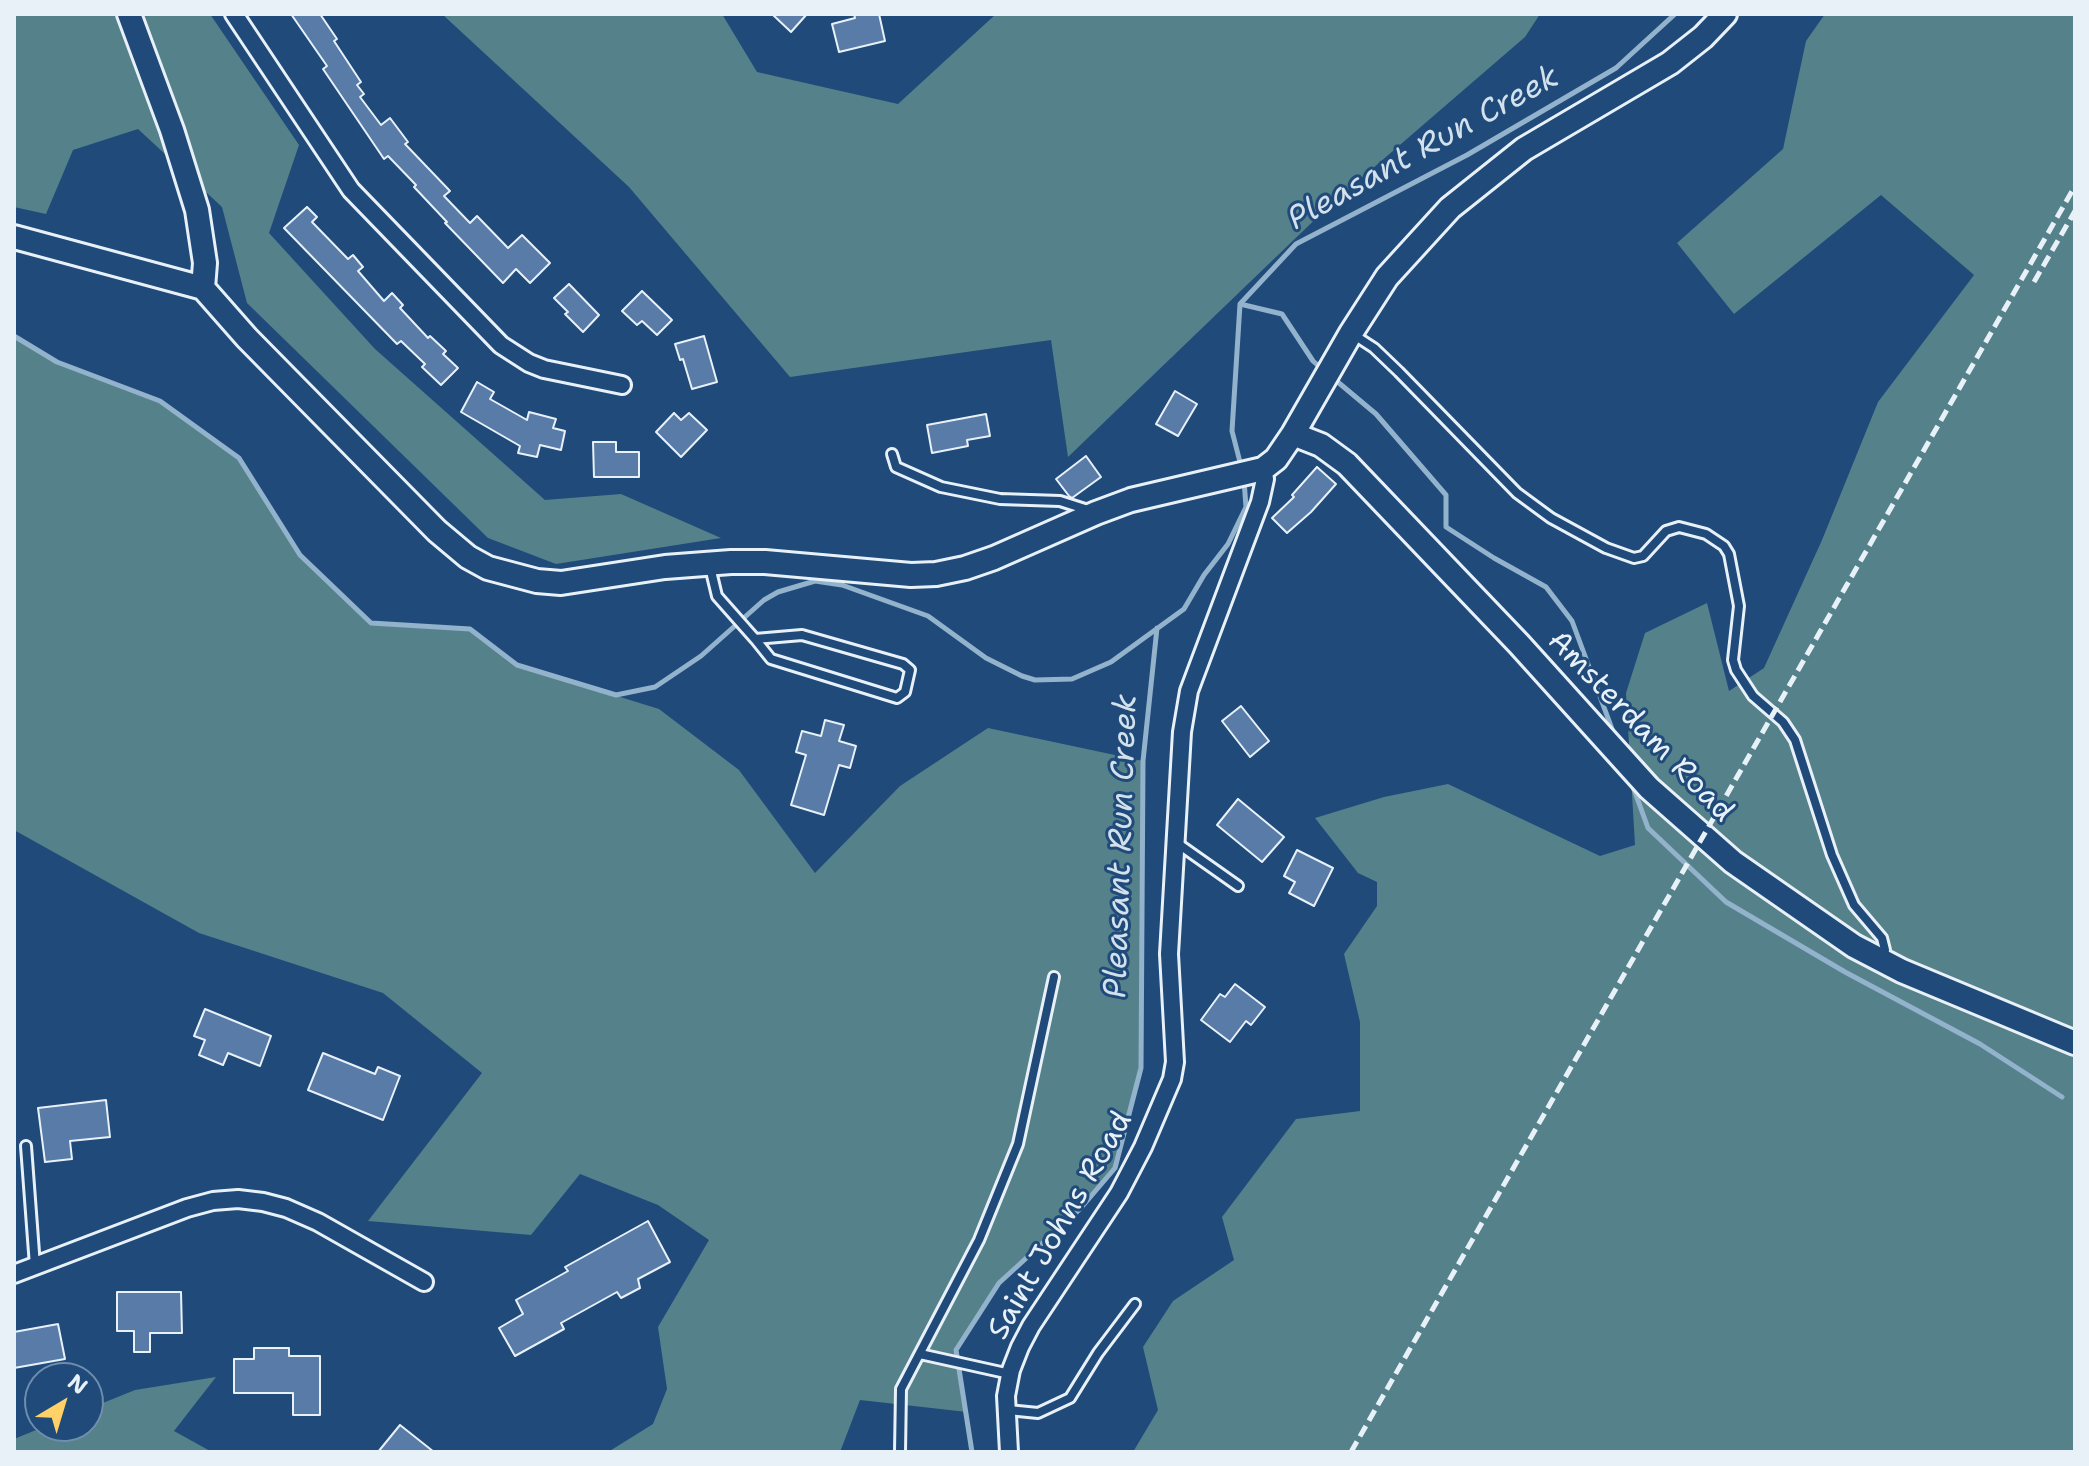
<!DOCTYPE html>
<style>
body{margin:0}
#map{position:relative;width:2089px;height:1466px;overflow:hidden;background:#1f4a7a;font-family:"Shantell Sans",sans-serif}
canvas{display:block}
.frame{position:absolute;inset:0;border:16px solid #e8f1f8;pointer-events:none}
.north{position:absolute;left:24px;top:1362px;width:80px;height:80px;box-sizing:border-box;background:#1f4a7a;border:2px solid #6f8dac;border-radius:50%;rotate:38deg;font-size:22px;font-weight:700;line-height:32px;text-align:center;color:#e8f1f8}
.north::after{content:'';display:block;margin:auto;width:28px;height:36px;background:#ffd166;clip-path:polygon(50% 0,100% 100%,50% 72%,0 100%)}
</style>
<div id="map">
<canvas width="2089" height="1466"></canvas>
<div class="frame"></div>
<div class="north">N</div>
</div>
<script>
const c = document.querySelector('canvas').getContext('2d');
c.lineJoin = 'round';
function fill(path, color) { c.fillStyle = color; c.fill(path, 'evenodd'); }
const toPath = rows => new Path2D(rows.map(r => 'M' + r).join(''));
function strokePath(path, color, width, dash) { c.strokeStyle = color; c.lineWidth = width; c.lineCap = dash ? 'butt' : 'round'; c.setLineDash(dash || []); c.stroke(path); }
function write(font, color, halo, rows, align = 'center') {
  c.font = font + ' "Shantell Sans",sans-serif'; c.lineWidth = 6; c.setLineDash([]); c.textBaseline = 'middle'; c.strokeStyle = halo; c.fillStyle = color; for (const [text, x, y, turn = 0] of rows) {
    c.save(); c.translate(x, y); c.rotate((+turn || 0) * Math.PI / 180); c.textAlign = isNaN(turn) ? turn : align; if (halo) c.strokeText(text, 0, 0); c.fillText(text, 0, 0); c.restore();
  }
}
fill(toPath([
 [14,14,210,14,299,145,269,233,375,349,545,500,621,494,721,538,556,564,488,538,247,303,222,207,138,129,73,150,46,214,14,207],
 [442,14,722,14,757,72,898,104,996,14,1540,14,1525,37,1328,207,1068,457,1051,340,790,377,629,187],
 [1825,14,2075,14,2075,1452,1133,1452,1158,1410,1143,1347,1173,1301,1234,1260,1222,1217,1296,1119,1360,1111,1360,1022,1344,954,1377,906,1377,882,1358,873,1315,818,1384,797,1448,784,1600,856,1635,845,1626,693,1645,633,1707,603,1729,691,1764,668,1822,540,1878,402,1974,275,1881,195,1734,314,1677,243,1783,149,1806,41],
 [14,336,57,362,160,401,239,458,300,555,371,622,470,629,517,665,659,709,739,770,815,873,900,786,988,728,1143,761,1141,1068,1115,1168,1080,1209,999,1283,956,1350,967,1412,860,1400,840,1452,608,1452,653,1424,667,1389,658,1327,709,1240,658,1205,580,1174,531,1235,368,1221,482,1073,383,993,199,933,14,830],
 [216,1377,174,1431,212,1452,14,1452,14,1439,46,1426,88,1426,88,1409,135,1390]
]), '#55818a');
strokePath(toPath([
 [1240,304,1282,314,1313,361,1322,369],
 [14,336,57,362,160,401,239,458,300,555,371,623,470,629,517,665,616,695,655,687,701,656,764,600,778,592,815,581,842,585,928,616,986,658,1022,676,1035,680,1072,679,1111,662,1184,609,1204,575,1228,544,1246,507,1244,480],
 [1333,378,1376,414,1446,495,1446,527,1494,558,1546,587,1572,621,1615,737],
 [1241,466,1232,431,1240,304,1296,244,1467,155,1616,68,1675,14],
 [1632,784,1648,828,1726,902,1845,972,1980,1044,2062,1097],
 [972,1452,956,1350,999,1283,1080,1209,1115,1168,1141,1068,1143,761,1157,628]
]), '#93b2cc', 5);
const building = toPath([
 [291,14,320,14,337,39,334,41,361,82,357,85,364,94,360,97,381,125,390,118,408,142,405,144,450,191,444,196,470,223,477,216,508,248,522,235,550,263,530,283,516,269,503,283,445,223,447,222,414,187,416,185,388,156,384,159,323,69,327,66,291,14],
 [772,14,807,14,791,32,772,14],
 [854,14,879,14,885,41,839,52,832,24,855,18,854,14],
 [307,207,317,217,312,222,348,259,353,255,363,267,358,271,384,301,392,293,403,305,400,308,428,338,430,336,446,351,443,354,458,368,441,385,422,367,425,364,401,341,397,344,284,228,307,207],
 [569,284,599,315,583,332,565,314,568,312,554,298,569,284],
 [642,291,672,320,657,335,642,321,637,325,622,311,642,291],
 [704,336,717,382,692,389,683,359,680,360,675,344,704,336],
 [477,382,494,392,490,399,527,420,529,412,556,419,553,428,565,431,561,450,540,445,537,457,518,453,520,446,461,412,477,382],
 [1175,391,1197,404,1178,436,1156,424,1175,391],
 [674,413,681,420,689,413,707,430,681,457,656,432,674,413],
 [986,414,990,436,967,440,968,446,932,453,927,425,986,414],
 [593,442,616,442,616,452,639,452,639,477,594,477,593,442],
 [1086,456,1101,477,1072,498,1069,496,1056,479,1086,456],
 [1317,467,1336,484,1311,512,1287,533,1272,518,1294,497,1292,495,1317,467],
 [1241,706,1269,741,1250,757,1222,721,1241,706],
 [825,720,844,725,839,741,856,746,850,768,839,765,824,815,791,805,806,755,796,752,802,731,821,736,825,720],
 [1238,799,1284,837,1262,862,1217,825,1238,799],
 [1297,850,1333,868,1314,906,1289,893,1295,882,1284,876,1297,850],
 [1235,984,1265,1007,1251,1025,1246,1021,1230,1042,1201,1020,1220,994,1225,997,1235,984],
 [205,1009,271,1036,260,1066,228,1053,223,1065,199,1055,205,1040,194,1036,205,1009],
 [323,1053,375,1074,378,1067,400,1076,383,1120,308,1090,323,1053],
 [106,1100,110,1137,70,1141,72,1159,45,1162,38,1108,106,1100],
 [648,1221,670,1262,638,1279,640,1288,621,1298,617,1292,561,1323,564,1329,515,1356,499,1328,523,1314,516,1300,568,1271,565,1267,648,1221],
 [117,1292,181,1292,182,1333,150,1333,150,1352,134,1352,134,1331,117,1331,117,1292],
 [58,1324,65,1359,14,1368,14,1332,58,1324],
 [254,1348,289,1348,289,1356,320,1356,320,1415,293,1415,293,1393,234,1393,234,1359,254,1359,254,1348],
 [400,1425,434,1452,378,1452,400,1425]
]);
fill(building, '#597ba8');
strokePath(building, '#e8f1f8', 2);
const lane = toPath([
 [1351,333,1374,348,1399,372,1517,493,1551,518,1606,548,1634,558,1643,556,1666,531,1679,527,1706,534,1724,546,1729,554,1739,606,1733,660,1736,670,1753,696,1783,722,1795,740,1832,855,1854,905,1882,938,1885,950,1882,960],
 [892,454,896,467,941,487,1000,499,1060,501,1088,510],
 [710,567,717,596,755,639],
 [802,635,903,664,910,670,905,692,897,698,771,659,755,639,802,635],
 [1177,843,1238,886],
 [26,1146,35,1266],
 [920,1354,1010,1374],
 [1008,1410,1038,1413,1070,1398,1098,1353,1135,1304],
 [900,1452,901,1389,979,1240,1018,1144,1054,977]
]);
const street = toPath([
 [234,14,351,190,501,345,529,363,544,369,622,385],
 [14,1274,187,1208,213,1201,238,1199,263,1202,286,1208,318,1222,424,1282],
 [1009,1452,1006,1396,1011,1370,1020,1347,1031,1326,1119,1193,1143,1147,1172,1079,1175,1062,1169,954,1182,732,1189,691,1260,502,1265,479,1263,469]
]);
const secondary = toPath([
 [129,14,172,130,197,210,205,263,203,288],
 [14,237,203,288,247,338,437,531,468,557,488,568,537,581,561,583,665,567,731,562,765,562,911,575,936,574,965,568,994,558,1096,513,1131,500,1263,469,1276,459,1293,434,1351,333,1387,277,1450,208,1524,149,1670,63,1703,37,1725,14],
 [1293,434,1321,445,1347,464,1519,644,1649,788,1733,862,1854,946,1902,971,2075,1043]
]);
strokePath(lane, '#e8f1f8', 14);
strokePath(street, '#e8f1f8', 22);
strokePath(secondary, '#e8f1f8', 28);
strokePath(lane, '#1f4a7a', 8);
strokePath(street, '#1f4a7a', 16);
strokePath(secondary, '#1f4a7a', 22);
strokePath(toPath([
 [2034,282,2075,211],
 [1351,1452,2075,186]
]), '#e8f1f8', 5, [12, 6]);
write('30px', '#e8f1f8', '#1f4a7a', [
 ["Amsterdam Road",1640,727,46],
 ["Saint Johns Road",1061,1226,-60]
]);
write('italic 32px', '#d3e1ed', '#1f4a7a', [
 ["Pleasant Run Creek",1424,149,-29],
 ["Pleasant Run Creek",1122,846,-88]
]);
</script>
